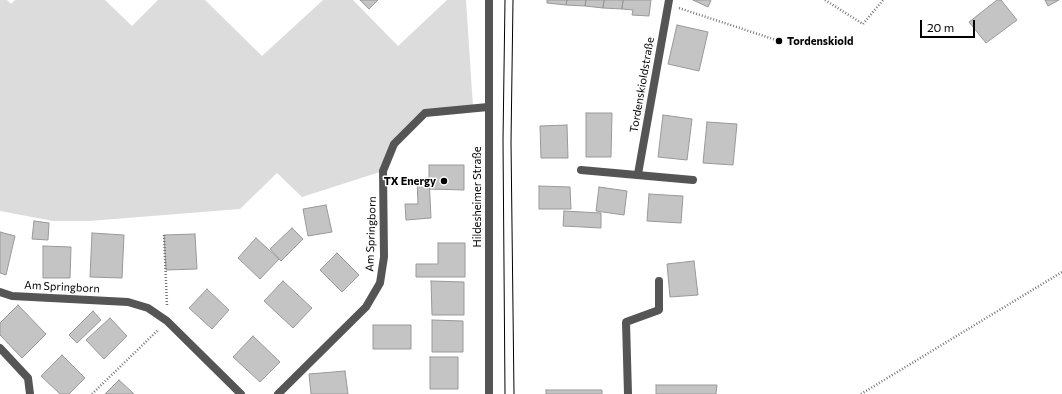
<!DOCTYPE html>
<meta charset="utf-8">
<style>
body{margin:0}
#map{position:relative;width:1062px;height:394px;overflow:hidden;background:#fff;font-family:Commissioner,sans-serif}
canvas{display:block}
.scale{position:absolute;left:920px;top:20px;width:55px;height:18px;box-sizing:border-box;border:2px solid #000;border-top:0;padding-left:5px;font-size:12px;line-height:14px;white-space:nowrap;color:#000;-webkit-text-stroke:3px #fff;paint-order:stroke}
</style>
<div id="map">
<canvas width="1062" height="394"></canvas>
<div class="scale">20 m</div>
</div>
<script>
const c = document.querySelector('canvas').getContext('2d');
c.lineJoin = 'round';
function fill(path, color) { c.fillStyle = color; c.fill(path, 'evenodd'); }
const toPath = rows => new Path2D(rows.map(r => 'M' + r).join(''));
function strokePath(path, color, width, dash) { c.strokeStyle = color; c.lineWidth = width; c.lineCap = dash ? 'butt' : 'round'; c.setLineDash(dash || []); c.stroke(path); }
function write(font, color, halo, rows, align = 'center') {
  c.font = font + ' Commissioner,sans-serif'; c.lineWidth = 3; c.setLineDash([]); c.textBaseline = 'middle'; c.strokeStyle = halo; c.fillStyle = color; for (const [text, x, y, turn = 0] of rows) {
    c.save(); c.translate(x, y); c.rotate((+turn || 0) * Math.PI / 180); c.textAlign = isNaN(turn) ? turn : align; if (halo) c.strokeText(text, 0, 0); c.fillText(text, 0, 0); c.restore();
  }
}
fill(toPath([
 [0,0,7,0,11,4,15,0,105,0,132,26,158,0,205,0,262,56,323,0,353,0,398,46,447,0,466,0,473,107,425,113,394,144,383,171,302,197,277,173,240,209,89,221,53,221,0,211]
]), '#dcdcdc');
const building = toPath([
 [360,0,378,0,369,9,360,0],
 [547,0,567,0,566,5,547,3,547,0],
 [567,0,586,0,585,6,566,5,567,0],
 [586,0,604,0,603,8,585,6,586,0],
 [604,0,623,0,622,9,603,8,604,0],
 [623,0,651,0,649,16,632,15,633,10,622,9,623,0],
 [693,0,711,0,708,7,693,0],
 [997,0,1001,0,1017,20,986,43,969,22,997,0],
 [1045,0,1059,0,1048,6,1045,0],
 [677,25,708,32,699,71,668,64,677,25],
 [586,113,612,113,611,157,586,157,586,113],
 [663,115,692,119,687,160,658,157,663,115],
 [707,122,737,124,733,165,703,163,707,122],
 [567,125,568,158,541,158,540,126,567,125],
 [429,165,464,165,464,190,429,189,429,165],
 [429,178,431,218,406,220,405,204,418,204,417,179,429,178],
 [539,186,570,187,571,209,539,209,539,186],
 [599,187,627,191,624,215,596,211,599,187],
 [649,194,683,196,681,223,647,221,649,194],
 [326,205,332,232,308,236,303,209,326,205],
 [564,211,601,213,601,228,563,226,564,211],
 [34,221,49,223,48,240,32,239,34,221],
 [292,228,303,239,281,261,270,249,292,228],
 [0,232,15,236,6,275,0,273,0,232],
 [92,233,124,235,122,278,90,277,92,233],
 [195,234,197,269,166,270,164,235,195,234],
 [256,238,279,259,260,279,238,258,256,238],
 [438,243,465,243,465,277,416,277,416,264,438,264,438,243],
 [43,246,71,247,70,278,43,278,43,246],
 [337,253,359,275,342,292,320,270,337,253],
 [694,261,698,295,670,297,667,264,694,261],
 [283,281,312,308,293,328,264,301,283,281],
 [431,281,464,282,464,315,432,315,431,281],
 [207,289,229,310,212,329,189,308,207,289],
 [18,305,46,334,22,358,0,335,0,323,18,305],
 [93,311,101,320,77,343,69,335,93,311],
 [110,318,127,336,104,359,86,340,110,318],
 [432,320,463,321,463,352,432,352,432,320],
 [373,325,411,325,411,349,373,349,373,325],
 [253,336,280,362,260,382,233,357,253,336],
 [62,355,85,378,69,394,60,394,41,376,62,355],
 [430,357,458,357,458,389,430,389,430,357],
 [345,371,348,394,311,394,309,374,345,371],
 [119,380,134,394,105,394,119,380],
 [656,385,717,385,716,394,656,394,656,385],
 [546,390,602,390,602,394,546,394,546,390]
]);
fill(building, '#c4c4c4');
strokePath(building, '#999', 1);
strokePath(toPath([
 [825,0,863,24,883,0],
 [679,8,779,41],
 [164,235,167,305],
 [92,394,158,330],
 [861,394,1062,272]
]), '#777', 2.5, [1, 2]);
strokePath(toPath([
 [628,394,626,322,659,310,659,281]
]), '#555', 8);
strokePath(toPath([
 [581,170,693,180],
 [638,174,669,0],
 [0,292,12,296,128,302,148,308,167,321,241,394],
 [0,348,28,378,30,394],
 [278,394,366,307,380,283,384,257,383,171,394,144,425,113,488,107]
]), '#555', 8);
strokePath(toPath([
 [489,394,489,0]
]), '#555', 8);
strokePath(toPath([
 [505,0,503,140,505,394],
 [513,0,511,142,514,394]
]), '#000', 1);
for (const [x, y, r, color] of [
 [779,41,4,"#000"],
 [444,181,4,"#000"]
]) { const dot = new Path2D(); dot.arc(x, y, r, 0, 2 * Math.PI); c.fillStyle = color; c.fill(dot); strokePath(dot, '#fff', 1.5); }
write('bold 11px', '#000', '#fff', [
 ["Tordenskiold",787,41],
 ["TX Energy",436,181,"right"]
], 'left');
write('11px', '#000', '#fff', [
 ["Tordenskioldstraße",642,85,-80],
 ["Hildesheimer Straße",477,197,-90],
 ["Am Springborn",371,234,-88],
 ["Am Springborn",62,287,3]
]);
</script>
